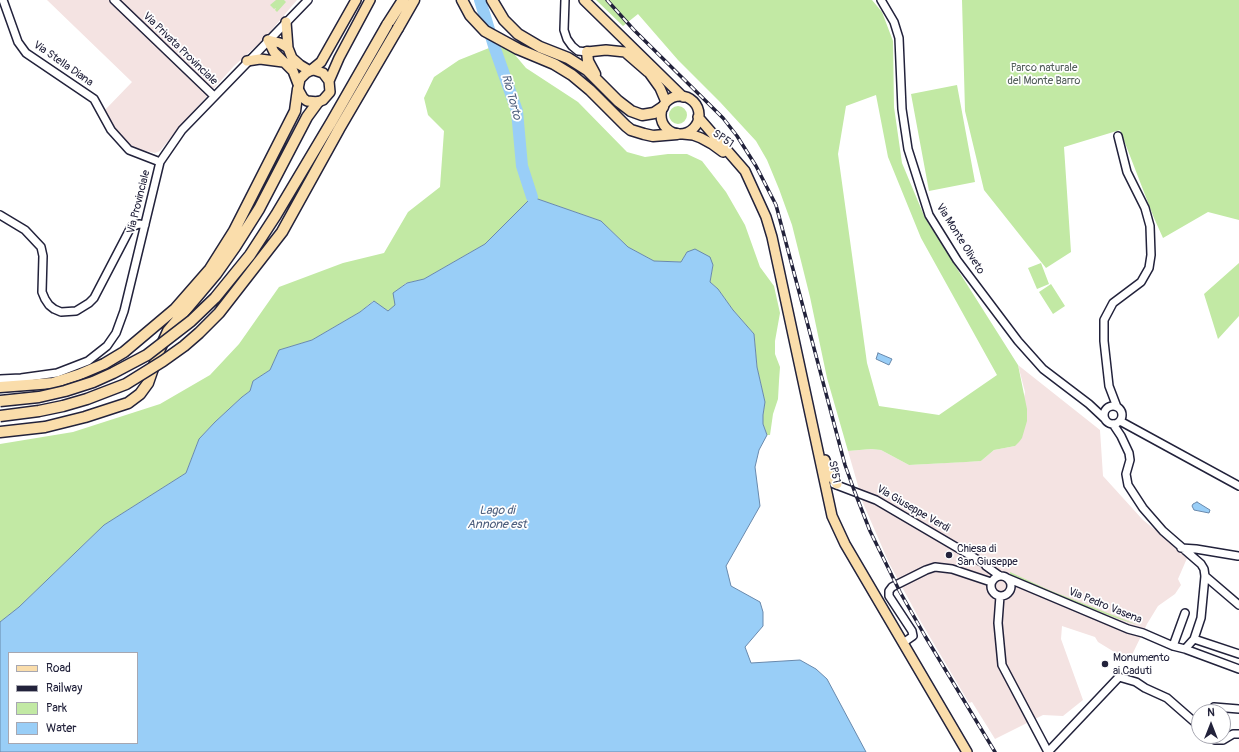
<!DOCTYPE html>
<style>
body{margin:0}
#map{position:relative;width:1239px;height:752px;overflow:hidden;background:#fff;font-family:Pangolin,sans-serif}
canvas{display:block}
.legend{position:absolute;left:8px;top:652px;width:130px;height:92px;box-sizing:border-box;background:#fff;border:1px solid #a7a7b1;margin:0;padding:5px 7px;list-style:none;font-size:12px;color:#22223b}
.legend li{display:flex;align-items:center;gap:8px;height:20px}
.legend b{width:20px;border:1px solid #a7a7b1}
.north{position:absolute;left:1191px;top:704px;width:40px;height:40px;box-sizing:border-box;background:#fff;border:1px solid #a7a7b1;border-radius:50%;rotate:0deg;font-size:11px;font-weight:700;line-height:16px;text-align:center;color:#22223b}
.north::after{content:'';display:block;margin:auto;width:14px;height:18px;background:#22223b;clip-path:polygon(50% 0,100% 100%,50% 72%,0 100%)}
</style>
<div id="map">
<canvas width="1239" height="752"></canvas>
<ul class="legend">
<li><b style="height:5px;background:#faddab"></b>Road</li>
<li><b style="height:5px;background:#22223b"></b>Railway</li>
<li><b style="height:11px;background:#c2e9a4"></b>Park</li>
<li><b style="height:11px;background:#99cef7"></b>Water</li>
</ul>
<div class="north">N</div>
</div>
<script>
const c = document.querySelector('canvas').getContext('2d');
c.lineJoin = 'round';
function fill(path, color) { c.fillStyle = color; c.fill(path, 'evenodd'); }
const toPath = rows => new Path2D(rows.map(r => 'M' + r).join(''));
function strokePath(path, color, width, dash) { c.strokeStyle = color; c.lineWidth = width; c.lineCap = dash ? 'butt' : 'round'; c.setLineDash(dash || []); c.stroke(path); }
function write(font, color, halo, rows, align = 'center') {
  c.font = font + ' Pangolin,sans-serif'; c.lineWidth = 3.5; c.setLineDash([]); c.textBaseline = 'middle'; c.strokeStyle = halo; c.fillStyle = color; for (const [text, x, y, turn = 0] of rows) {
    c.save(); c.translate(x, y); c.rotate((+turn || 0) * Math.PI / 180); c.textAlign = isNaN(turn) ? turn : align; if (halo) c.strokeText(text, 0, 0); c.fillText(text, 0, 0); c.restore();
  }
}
fill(toPath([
 [47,0,297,0,264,39,234,66,180,126,160,151,155,153,132,148,120,135,104,111,132,82],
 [1018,365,1100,430,1103,476,1143,520,1188,556,1178,579,1181,585,1175,594,1158,606,1147,624,1129,661,1098,642,1095,637,1062,626,1061,639,1083,700,1063,716,1043,715,995,739,972,702,969,703,921,622,889,563,863,503,848,451,871,449,881,450,909,465,981,461,994,450,1015,446,1025,392]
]), '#f4e3e2');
fill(toPath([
 [276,0,284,0,286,2,277,12,275,10,276,8,274,9,270,5],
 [596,0,872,0,882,12,893,41,894,107,902,163,925,218,1018,365,1027,409,1027,421,1022,438,1019,442,1015,446,994,450,981,461,966,462,909,465,881,450,871,449,848,451,827,378,810,297,792,225,779,189,767,160,756,141,720,102,678,60,638,14,623,26],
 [876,95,888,157,921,238,997,375,939,415,879,406,867,363,838,154,846,106],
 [962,0,1239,0,1239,220,1208,212,1163,238,1154,218,1120,130,1064,147,1071,252,1046,268,984,190,965,111],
 [494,46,510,49,526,68,578,102,627,152,645,157,668,154,687,154,702,161,726,192,745,225,760,267,774,286,780,313,775,341,775,354,780,367,779,381,778,399,773,414,770,435,767,435,763,424,763,415,765,402,757,367,754,334,733,310,718,289,710,282,713,265,687,252,681,262,654,261,628,247,601,221,532,197,485,244,424,279,406,283,394,293,396,305,388,311,373,301,360,312,312,340,279,350,270,370,253,381,250,391,242,397,215,422,199,439,186,473,104,525,19,607,0,622,0,444,73,432,160,404,210,375,239,344,279,287,343,263,384,253,408,212,440,187,444,131,428,115,424,98,434,77,459,60],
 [957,85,975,182,929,191,911,94],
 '669 115a9 9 0 1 1 18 0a9 9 0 1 1-18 0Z',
 [1041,263,1049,284,1037,289,1028,268],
 [1239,263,1239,316,1218,339,1204,294],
 [1051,284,1065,306,1053,314,1039,292],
 [1010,572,1049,590,1138,625,1116,618,1013,578,1010,574]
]), '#c2e9a4');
const water = toPath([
 [532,197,601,221,628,247,654,261,681,262,687,252,695,249,710,257,713,265,710,282,718,289,733,310,754,334,757,367,765,402,763,415,763,424,767,435,759,450,755,467,760,506,726,566,731,586,760,602,763,612,763,626,745,647,751,663,800,660,816,669,827,679,866,752,0,752,0,622,19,607,104,525,186,473,199,439,215,422,242,397,250,391,253,381,270,370,279,350,312,340,360,312,374,301,388,311,395,305,393,293,407,283,424,279,485,244,532,197],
 [9,653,137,653,137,743,9,743,9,653],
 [878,353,892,359,889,365,876,359,878,353],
 [1197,502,1210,510,1209,513,1194,510,1192,506,1193,504,1197,502]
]);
fill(water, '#99cef7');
strokePath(water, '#6989ac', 1);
strokePath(toPath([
 [480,0,494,46,517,111,522,166,532,197]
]), '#99cef7', 12);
const minor = toPath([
 [3,0,18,42,26,53,94,99,111,130,129,150,160,162],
 [114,0,214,96],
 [565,0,564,30,567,39,572,46,578,51,587,52],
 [881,0,894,22,899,38,902,109,908,149,929,215,957,260,1018,341,1043,369,1089,404,1105,419],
 [0,215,25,230,41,247,43,256,42,292,45,299,49,305,54,309,61,312,76,311,89,303,94,298,131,227,139,224,145,225],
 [0,379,21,378,57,373,88,361,107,346,116,333,124,311,160,162,182,130,308,0],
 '1104 415a9 9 0 1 1 18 0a9 9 0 1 1-18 0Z',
 [1117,407,1109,386,1104,341,1104,320,1113,303,1141,282,1149,268,1151,255,1150,226,1145,208,1127,172,1118,136],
 [1120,421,1239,486],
 [1113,424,1121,436,1129,453,1130,460,1126,474,1128,485,1143,508,1163,531,1201,564,1204,569,1205,576,1201,618,1194,639,1185,649],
 [834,484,876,500,985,564,986,566,1000,576],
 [1181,548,1196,549,1238,556],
 [1205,576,1239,605],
 '991 586a10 10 0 1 1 20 0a10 10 0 1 1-20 0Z',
 [1007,578,1128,629,1143,633,1173,646,1185,649,1239,669],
 [1000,596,998,623,1002,665,1048,752],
 [1194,639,1239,654],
 [903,643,913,636,912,631,889,596,889,591,892,587,926,570,935,567,952,569,991,582],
 [1173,646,1185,613],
 [1214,707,1239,709],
 [1210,736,1215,740,1223,740,1233,734,1239,734],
 [1048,752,1119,677,1136,682,1145,688,1167,698,1199,726]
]);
const major = toPath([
 [584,0,683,97],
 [286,22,288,48,292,58,300,65,310,71,314,70,323,73,329,81,330,92,323,100,318,102,307,101,303,98,298,89,300,79,306,73,310,71,321,62,356,0],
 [268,40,274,52,293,71,298,84],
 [268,40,280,43,288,48],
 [587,52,606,50,625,52,648,72],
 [247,61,260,59,283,62],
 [645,67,660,88,666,102],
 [329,81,339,58,370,0],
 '661 115a19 19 0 1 1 38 0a19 19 0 1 1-38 0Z',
 [698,117,745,171,766,217,772,237,832,516,845,544,967,752],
 [683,134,693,135,701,138,712,144,723,152],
 [825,460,828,472,837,484]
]);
const highway = toPath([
 [462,0,470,15,485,31,518,49,554,64,572,75,590,90,626,126,631,130,644,134,653,136,677,134],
 [492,0,504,20,518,34,540,47,568,58,587,70,618,101,631,111,642,115,654,113,663,107],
 [387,25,403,0],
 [398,28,414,0],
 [587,52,588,61,595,74],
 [0,387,53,383,78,375,104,364,124,352,175,309,210,269,234,231,295,111,298,89],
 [0,432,45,427,85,417,128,403,140,394,148,383,159,351,168,331,216,274,235,247,259,209,307,117,318,102]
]);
strokePath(minor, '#22223b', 10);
strokePath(major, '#22223b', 12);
strokePath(highway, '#22223b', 13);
strokePath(minor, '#fff', 7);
strokePath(major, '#faddab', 9);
strokePath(highway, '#faddab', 10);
const rail = toPath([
 [607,0,634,30,723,118,737,136,756,166,776,205,845,465,854,490,870,531,900,592,925,636,995,752]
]);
strokePath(rail, '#22223b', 3.5);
strokePath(rail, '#fff', 2, [6]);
const highwayBridge = toPath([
 [0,401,39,397,65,391,93,382,113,373,147,355,191,321,215,298,250,255,276,215,332,121,387,25],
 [0,416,39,411,63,406,87,399,126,384,163,361,184,346,199,333,219,313,282,232,339,129,398,28]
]);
strokePath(highwayBridge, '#22223b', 13, []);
strokePath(highwayBridge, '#faddab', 10);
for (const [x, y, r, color] of [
 [949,555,4,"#22223b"],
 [1105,664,4,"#22223b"]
]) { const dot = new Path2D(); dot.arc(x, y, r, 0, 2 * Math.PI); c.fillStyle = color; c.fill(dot); strokePath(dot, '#fff', 1.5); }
write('11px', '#22223b', '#fff', [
 ["Via Privata Provinciale",180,49,44],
 ["Via Stella Diana",63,64,35],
 ["SP51",723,139,34],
 ["Via Provinciale",139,202,-76],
 ["Via Monte Oliveto",960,239,58],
 ["SP51",834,472,78],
 ["Via Giuseppe Verdi",913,509,30],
 ["Via Pedro Vasena",1105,606,22]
]);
write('11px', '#525e5a', '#fff', [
 ["Parco naturale",1044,68],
 ["del Monte Barro",1044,81]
]);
write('11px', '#22223b', '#fff', [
 ["Chiesa di",957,549],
 ["San Giuseppe",957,562],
 ["Monumento",1113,658],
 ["ai Caduti",1113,671]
], 'left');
write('italic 12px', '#4c5e7d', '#fff', [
 ["Rio Torto",511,97,75],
 ["Lago di",497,511],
 ["Annone est",497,525]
]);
</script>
